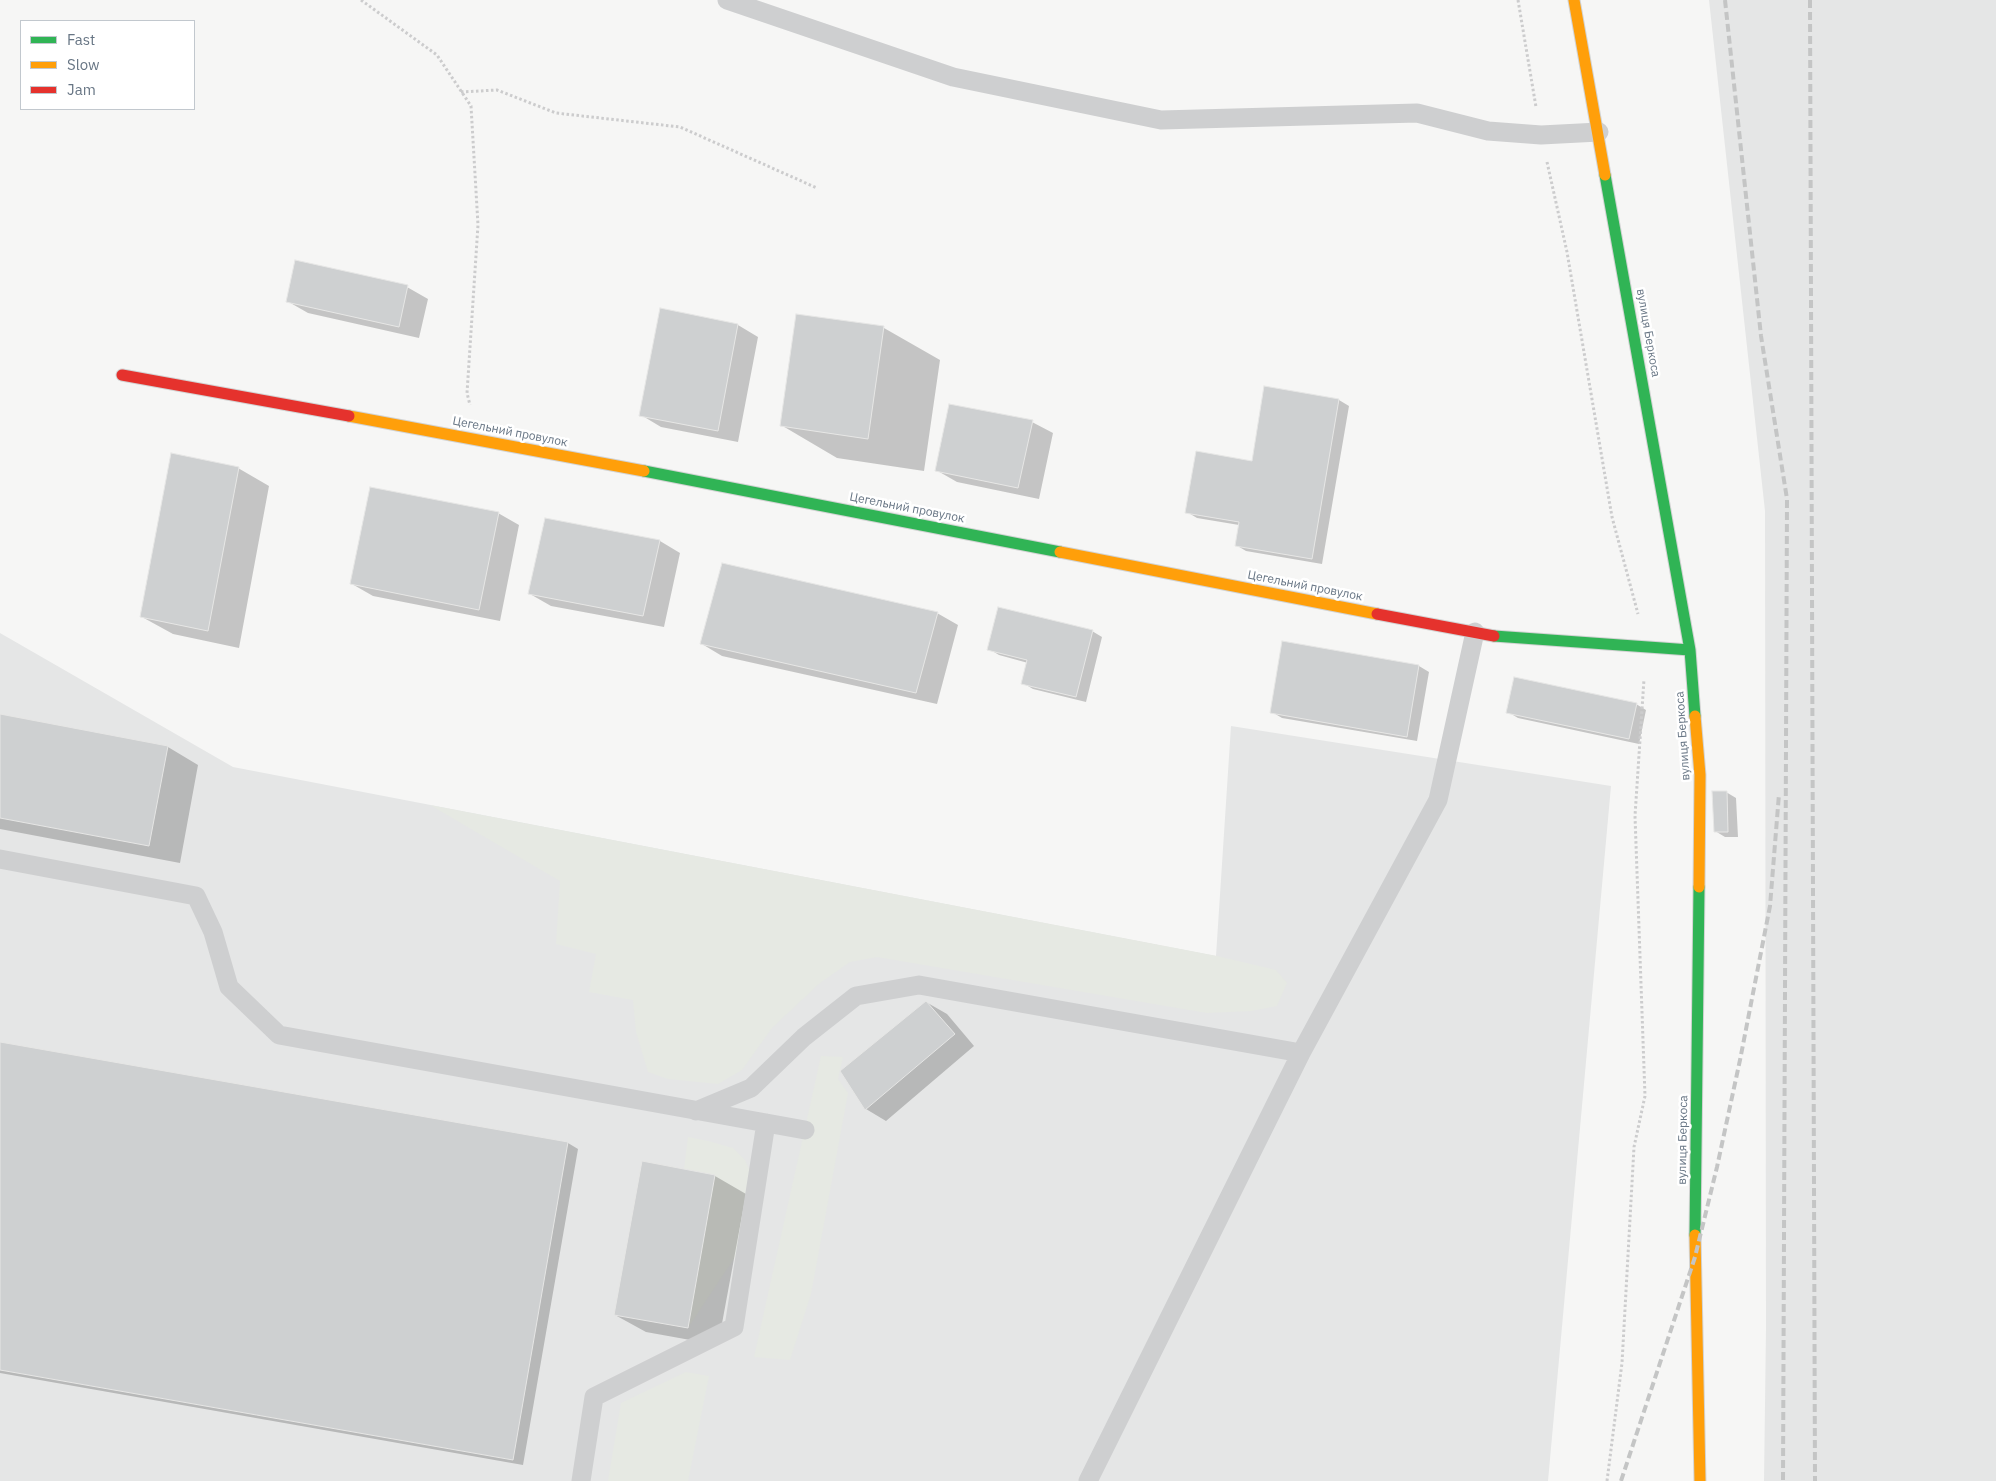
<!DOCTYPE html>
<meta charset="utf-8">
<style>
body{margin:0}
#map{position:relative;width:1996px;height:1481px;overflow:hidden;background:#f6f6f5;font-family:"IBM Plex Sans",sans-serif}
canvas{display:block}
.legend{position:absolute;left:20px;top:20px;width:175px;height:90px;box-sizing:border-box;background:#fff;border:1px solid #c2c8ce;margin:0;padding:6px 9px;list-style:none;font-size:15px;color:#677584}
.legend li{display:flex;align-items:center;gap:10px;height:25px}
.legend b{width:25px;border:1px solid #c2c8ce}
</style>
<div id="map">
<canvas width="1996" height="1481"></canvas>
<ul class="legend">
<li><b style="height:6px;background:#30b455"></b>Fast</li>
<li><b style="height:6px;background:#ff9f0a"></b>Slow</li>
<li><b style="height:6px;background:#e5322d"></b>Jam</li>
</ul>
</div>
<script>
const c = document.querySelector('canvas').getContext('2d');
c.lineJoin = 'round';
function fill(path, color) { c.fillStyle = color; c.fill(path, 'evenodd'); }
const toPath = rows => new Path2D(rows.map(r => 'M' + r).join(''));
function strokePath(path, color, width, dash) { c.strokeStyle = color; c.lineWidth = width; c.lineCap = dash ? 'butt' : 'round'; c.setLineDash(dash || []); c.stroke(path); }
function write(font, color, halo, rows, align = 'center') {
  c.font = font + ' "IBM Plex Sans",sans-serif'; c.lineWidth = 5; c.setLineDash([]); c.textBaseline = 'middle'; c.strokeStyle = halo; c.fillStyle = color; for (const [text, x, y, turn = 0] of rows) {
    c.save(); c.translate(x, y); c.rotate((+turn || 0) * Math.PI / 180); c.textAlign = isNaN(turn) ? turn : align; if (halo) c.strokeText(text, 0, 0); c.fillText(text, 0, 0); c.restore();
  }
}
fill(toPath([
 [1709,0,1996,0,1996,1481,1764,1481,1766,1328,1765,511],
 [0,633,233,767,1216,956,1231,726,1611,786,1548,1481,0,1481]
]), '#e5e6e6');
fill(toPath([
 [430,805,1217,956,1276,970,1287,983,1277,1006,1251,1011,1207,1013,877,957,850,962,820,983,772,1028,742,1070,718,1084,668,1079,648,1072,636,1032,633,1000,589,992,596,954,556,944,560,881],
 [821,1056,843,1057,838,1079,848,1093,811,1294,790,1360,754,1357],
 [688,1137,708,1141,733,1148,745,1160,750,1171,735,1257,688,1328,715,1175,684,1169],
 [686,1372,709,1376,688,1481,608,1481,621,1403]
]), '#e6e9e3');
fill(toPath([
 [407,287,428,299,419,338,308,313,287,301],
 [797,315,884,328,940,360,924,471,837,458,781,425],
 [738,325,758,337,738,442,661,427,641,415],
 [1339,400,1349,406,1322,564,1246,551,1236,545,1239,525,1197,518,1187,512],
 [1032,422,1053,433,1039,499,957,482,936,470],
 [238,468,269,486,239,648,173,634,142,617],
 [498,513,519,525,500,621,373,596,352,584],
 [660,541,680,553,664,627,551,606,530,594],
 [937,613,958,625,937,704,722,656,702,644],
 [1092,631,1102,637,1086,702,1033,689,1023,683,1028,663,999,655,989,649],
 [1283,643,1419,666,1429,672,1417,741,1282,718,1272,712],
 [1636,704,1646,710,1639,744,1518,718,1508,712],
 [0,715,168,747,198,765,180,863,0,829],
 [1726,792,1736,798,1738,837,1725,837,1715,831],
 [926,1002,947,1014,974,1046,886,1121,866,1109],
 [0,1043,568,1143,578,1149,523,1465,0,1373],
 [643,1162,715,1176,746,1194,718,1345,646,1332,615,1315]
]), '#0003');
const building = toPath([
 [295,260,408,285,399,327,286,302,295,260],
 [660,308,738,324,718,431,639,416,660,308],
 [796,314,884,326,868,439,780,426,796,314],
 [1264,386,1339,399,1312,559,1235,546,1239,522,1185,513,1196,451,1252,461,1264,386],
 [949,404,1033,420,1018,488,935,471,949,404],
 [171,453,239,467,208,631,140,617,171,453],
 [370,487,499,512,479,610,350,584,370,487],
 [545,518,660,540,643,616,528,594,545,518],
 [722,563,938,612,916,693,700,644,722,563],
 [998,607,1093,630,1076,697,1021,684,1027,660,987,650,998,607],
 [1282,641,1419,665,1407,737,1270,713,1282,641],
 [1514,677,1637,703,1629,739,1506,713,1514,677],
 [0,714,168,746,149,846,0,818,0,714],
 [1712,791,1727,791,1728,832,1714,832,1712,791],
 [926,1001,955,1034,865,1110,840,1071,926,1001],
 [0,1042,568,1142,513,1460,0,1370,0,1042],
 [642,1161,715,1175,688,1328,614,1315,642,1161]
]);
fill(building, '#ced0d1');
strokePath(building, '#e6e6e5', 1);
const fast = toPath([
 [1605,175,1690,650,1695,716],
 [644,471,1060,552],
 [1494,636,1690,650],
 [1695,1235,1699,887]
]);
const slow = toPath([
 [1574,0,1605,175],
 [349,416,644,471],
 [1060,552,1377,614],
 [1695,716,1700,775,1699,887],
 [1695,1235,1700,1481]
]);
const jam = toPath([
 [122,375,349,416],
 [1377,614,1494,636]
]);
strokePath(fast, '#d2d3d3', 13);
strokePath(slow, '#d2d3d3', 13);
strokePath(jam, '#d2d3d3', 13);
strokePath(toPath([
 [361,0,437,55,471,106,478,225,467,393,470,405],
 [1518,0,1536,107],
 [461,92,497,90,556,113,680,127,817,188],
 [1547,162,1567,252,1612,517,1638,614],
 [1607,1481,1622,1363,1634,1147,1645,1096,1635,816,1644,679]
]), '#cccccd', 3, [2.5, 2.5]);
strokePath(toPath([
 [727,0,953,77,1161,120,1417,113,1488,131,1541,135,1599,132],
 [0,859,196,896,213,932,229,987,279,1035,805,1130],
 [696,1111,751,1088,804,1037,856,996,919,985,1301,1053,1438,800,1475,632],
 [581,1481,594,1397,734,1327,766,1123],
 [1088,1481,1301,1053]
]), '#cecfd0', 19);
strokePath(fast, '#30b455', 11);
strokePath(slow, '#ff9f0a', 11);
strokePath(jam, '#e5322d', 11);
strokePath(toPath([
 [1725,0,1761,336,1787,499,1783,1481],
 [1810,0,1815,1481],
 [1621,1481,1695,1257,1717,1167,1740,1060,1770,906,1779,794]
]), '#c4c5c5', 4, [8, 4]);
write('12px', '#677584', '#fff', [
 ["вулиця Беркоса",1648,333,80],
 ["Цегельний провулок",510,432,11],
 ["Цегельний провулок",907,508,11],
 ["Цегельний провулок",1305,586,11],
 ["вулиця Беркоса",1683,736,-94],
 ["вулиця Беркоса",1683,1140,-89]
]);
</script>
